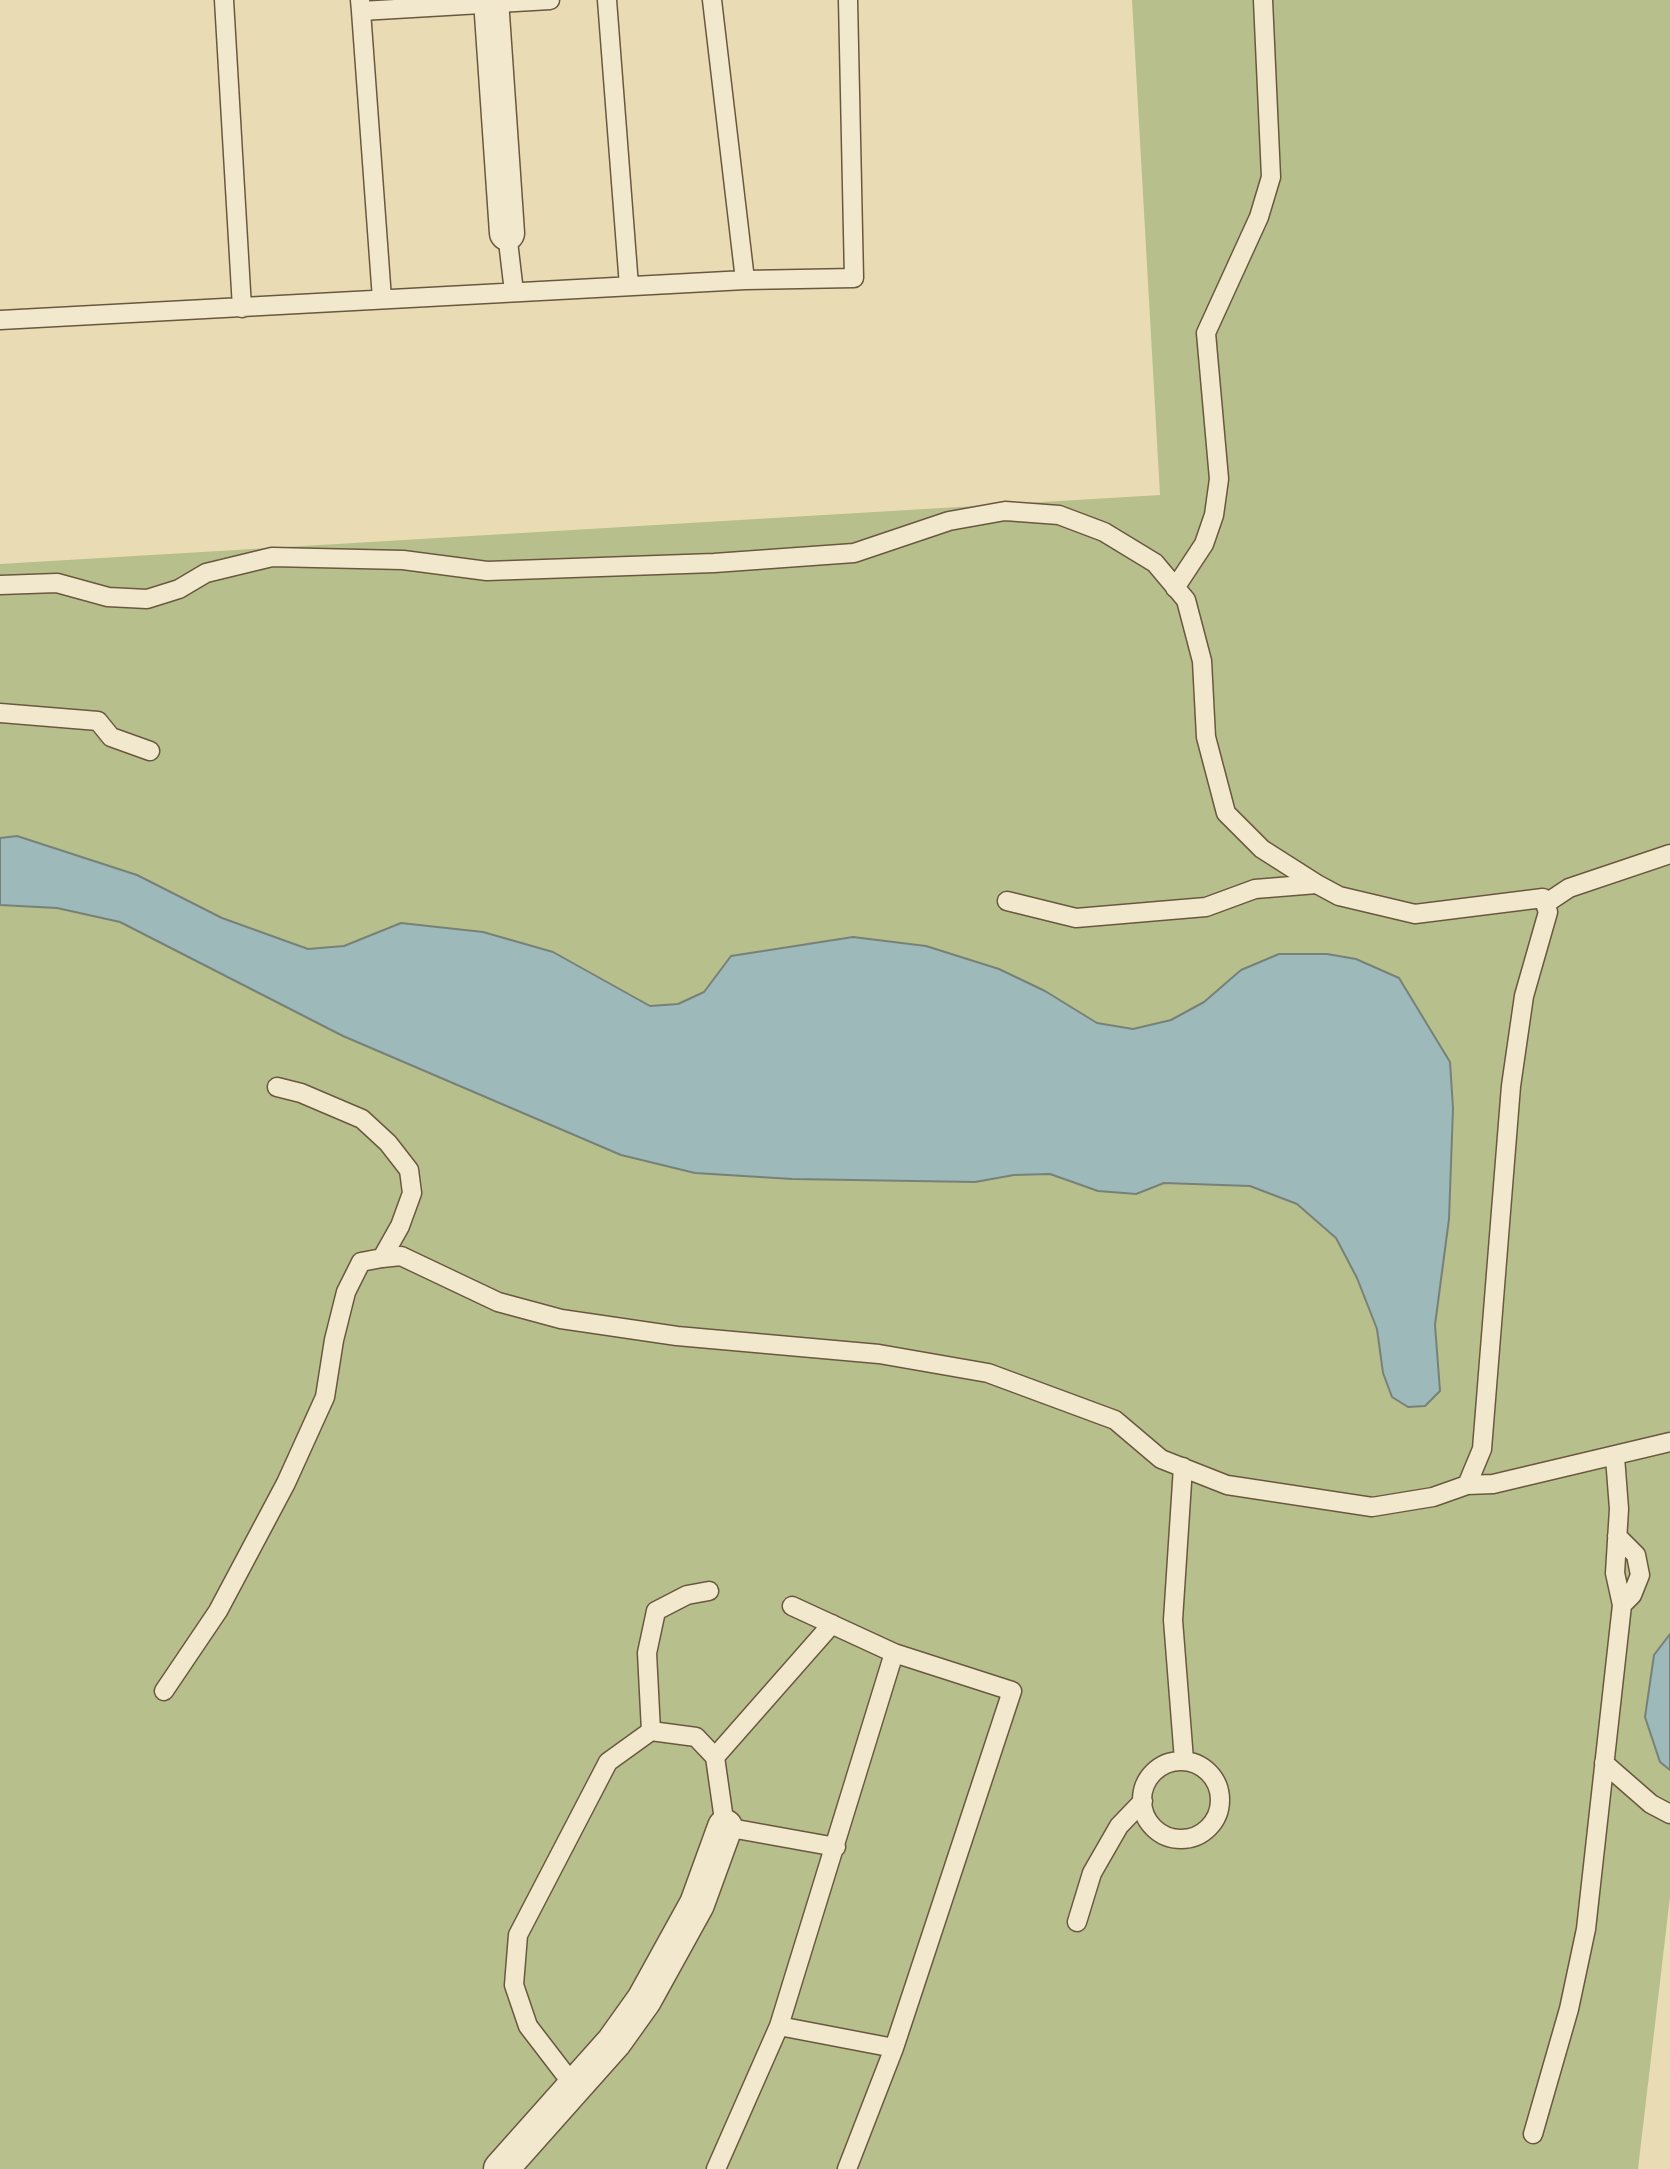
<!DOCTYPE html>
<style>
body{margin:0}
canvas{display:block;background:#e9dcb4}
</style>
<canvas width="1670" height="2169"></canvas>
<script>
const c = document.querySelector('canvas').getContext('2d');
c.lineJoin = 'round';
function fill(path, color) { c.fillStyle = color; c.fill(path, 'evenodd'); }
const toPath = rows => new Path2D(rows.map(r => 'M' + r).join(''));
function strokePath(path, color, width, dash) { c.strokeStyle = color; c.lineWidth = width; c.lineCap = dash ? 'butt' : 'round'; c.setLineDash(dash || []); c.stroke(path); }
fill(toPath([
 [1132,0,1670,0,1670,1897,1638,2169,0,2169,0,564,1160,495]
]), '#b7c08c');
const water = toPath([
 [17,836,137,875,222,918,308,949,344,946,401,923,483,932,553,952,650,1006,678,1004,704,992,731,956,853,937,926,946,999,969,1045,991,1097,1023,1133,1029,1171,1020,1204,1002,1241,970,1279,954,1327,954,1356,959,1399,978,1450,1062,1453,1108,1449,1219,1435,1325,1440,1391,1425,1406,1408,1407,1392,1397,1383,1373,1377,1329,1357,1278,1336,1238,1297,1204,1250,1186,1164,1183,1136,1194,1098,1191,1050,1174,1014,1175,975,1182,792,1179,695,1173,621,1155,343,1036,120,922,57,908,0,905,0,838,17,836],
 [1670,1634,1670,1770,1660,1762,1645,1717,1654,1655,1670,1634]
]);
fill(water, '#9db9b9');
strokePath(water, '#788178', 2);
const service = toPath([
 [224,0,242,308],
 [360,0,361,11,550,0],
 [607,0,629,286],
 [361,11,382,299],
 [507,233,514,292],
 [745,280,854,278,848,0],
 [0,320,745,280,712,0],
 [0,585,57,583,108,597,147,599,179,589,206,573,272,557,403,560,487,571,714,563,854,553,949,521,1005,511,1059,515,1104,532,1155,563,1186,600,1202,661,1206,737,1226,813,1262,849,1317,884,1255,889,1206,907,1076,918,1007,901],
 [1175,588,1204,544,1214,515,1219,479,1206,333,1259,217,1271,177,1263,0],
 [0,713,98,721,111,737,150,751],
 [1545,904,1569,888,1670,854],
 [277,1087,301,1093,362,1119,388,1143,409,1170,412,1193,400,1226,382,1258],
 [1183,1467,1173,1620,1184,1760],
 [1467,1485,1493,1484,1670,1442],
 [1617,1536,1636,1555,1640,1575,1632,1595,1622,1605],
 [792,1606,894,1653],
 [164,1691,218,1611,286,1483,325,1397,334,1340,346,1292,361,1262,382,1258,401,1256,498,1302,561,1319,677,1336,879,1354,988,1373,1115,1420,1161,1459,1227,1485,1372,1507,1433,1497,1467,1485,1482,1449,1511,1086,1524,996,1548,912,1543,898,1415,914,1339,896,1313,882],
 [651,1731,647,1653,656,1611,687,1595,709,1591],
 [715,1757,832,1624],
 '1142 1800a39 39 0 1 1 78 0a39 39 0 1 1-78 0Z',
 [1604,1763,1651,1804,1670,1814],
 [1077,1922,1092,1873,1119,1826,1143,1801],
 [779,2026,894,2048],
 [574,2086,528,2026,514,1985,518,1935,608,1762,651,1731,696,1737,715,1757,725,1827,836,1847],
 [1533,2134,1569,2009,1586,1929,1622,1605,1615,1573,1619,1509,1615,1457],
 [716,2169,779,2026,894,1653,1012,1691,894,2048,847,2169]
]);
const minor = toPath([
 [491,0,507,233],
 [501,2169,614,2042,644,2000,697,1904,725,1827]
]);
strokePath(service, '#6a583e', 21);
strokePath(minor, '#6a583e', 37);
strokePath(service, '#f1e8ce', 18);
strokePath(minor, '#f1e8ce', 34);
</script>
